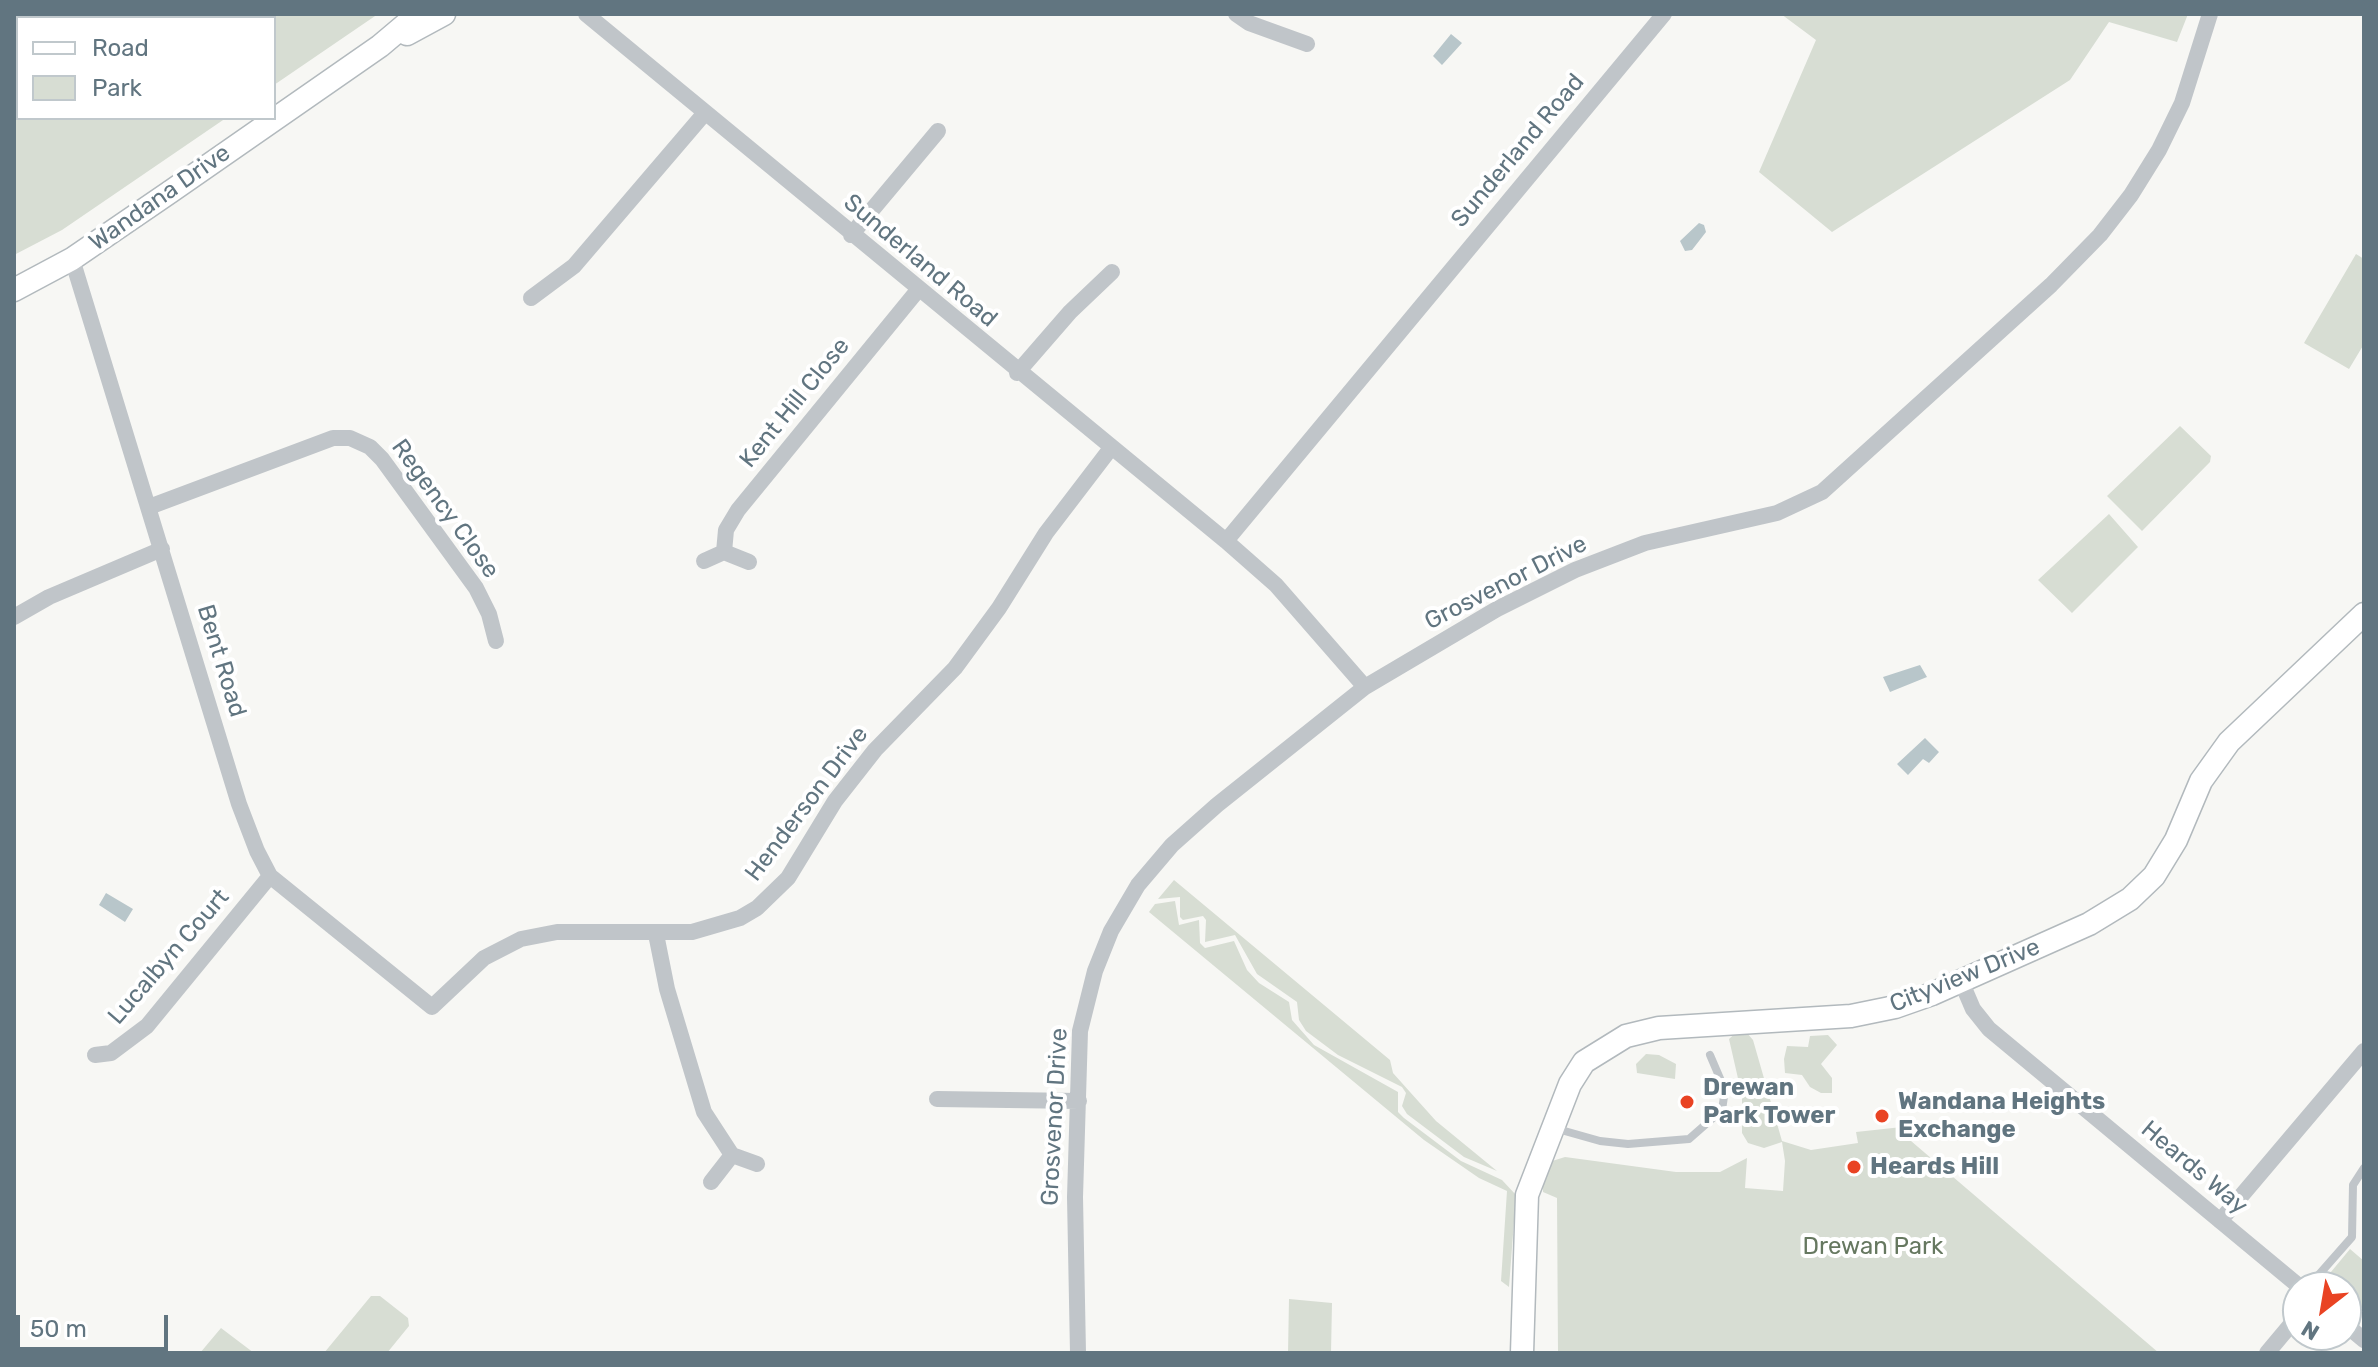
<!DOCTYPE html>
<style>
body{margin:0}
#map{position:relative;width:2378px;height:1367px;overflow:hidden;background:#f7f7f4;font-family:Rubik,sans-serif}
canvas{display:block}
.frame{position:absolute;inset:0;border:16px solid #617580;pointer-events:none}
.legend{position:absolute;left:16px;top:16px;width:260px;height:104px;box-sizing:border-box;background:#fff;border:2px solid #c0c8cc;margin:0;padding:10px 14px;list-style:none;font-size:24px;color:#617580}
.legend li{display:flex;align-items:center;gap:16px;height:40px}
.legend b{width:40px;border:2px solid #c0c8cc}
.north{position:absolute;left:2282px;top:1271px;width:80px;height:80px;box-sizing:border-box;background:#fff;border:2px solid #c0c8cc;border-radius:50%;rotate:211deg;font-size:22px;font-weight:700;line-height:32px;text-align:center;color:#617580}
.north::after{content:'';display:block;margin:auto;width:28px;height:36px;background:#e94323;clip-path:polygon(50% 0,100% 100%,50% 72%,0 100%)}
.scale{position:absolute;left:16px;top:1315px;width:152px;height:36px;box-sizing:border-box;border:4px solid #617580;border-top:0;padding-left:10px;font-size:24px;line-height:28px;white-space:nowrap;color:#617580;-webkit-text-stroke:6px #fff;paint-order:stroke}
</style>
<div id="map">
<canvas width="2378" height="1367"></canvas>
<div class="frame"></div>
<ul class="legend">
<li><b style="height:10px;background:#fff"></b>Road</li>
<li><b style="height:22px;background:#d7ddd3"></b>Park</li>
</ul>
<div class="north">N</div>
<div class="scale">50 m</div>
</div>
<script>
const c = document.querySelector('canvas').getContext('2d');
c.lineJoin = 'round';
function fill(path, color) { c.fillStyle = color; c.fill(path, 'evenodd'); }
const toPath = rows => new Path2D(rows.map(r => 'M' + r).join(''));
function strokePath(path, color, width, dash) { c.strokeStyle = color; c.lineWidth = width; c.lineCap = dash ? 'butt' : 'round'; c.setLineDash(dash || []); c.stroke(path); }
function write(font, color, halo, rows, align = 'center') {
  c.font = font + ' Rubik,sans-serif'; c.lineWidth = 8; c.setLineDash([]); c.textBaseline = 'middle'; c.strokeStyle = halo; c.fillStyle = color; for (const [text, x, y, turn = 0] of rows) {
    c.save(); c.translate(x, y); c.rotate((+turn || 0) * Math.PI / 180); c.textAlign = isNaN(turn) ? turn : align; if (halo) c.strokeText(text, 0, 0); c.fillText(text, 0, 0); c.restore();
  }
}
fill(toPath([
 [14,14,378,14,274,85,274,18,18,18,18,118,226,118,62,230,14,255],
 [1781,14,2188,14,2177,42,2109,22,2070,80,1832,232,1759,172,1816,40],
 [2356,254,2364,259,2364,344,2349,369,2304,343],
 [2180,426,2211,456,2210,462,2142,531,2107,496],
 [2109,514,2138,547,2072,613,2038,580],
 [1174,880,1390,1060,1393,1073,1436,1121,1497,1171,1464,1157,1407,1114,1402,1106,1406,1093,1402,1087,1338,1055,1306,1031,1299,1020,1297,1002,1257,974,1235,935,1205,942,1206,920,1203,916,1183,920,1180,917,1180,897,1158,899],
 [1175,901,1179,925,1199,920,1200,943,1205,948,1234,941,1247,970,1259,983,1289,1002,1292,1020,1314,1045,1398,1092,1398,1112,1404,1118,1461,1161,1502,1180,1516,1195,1509,1287,1501,1281,1507,1191,1479,1178,1424,1140,1149,912,1155,904],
 [1742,1027,1753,1040,1782,1141,1811,1150,1858,1143,1856,1132,1902,1127,1904,1135,2159,1353,1558,1353,1557,1198,1543,1192,1543,1176,1549,1162,1565,1157,1676,1172,1720,1172,1747,1158,1745,1188,1783,1191,1785,1161,1782,1142,1764,1148,1748,1143,1742,1133,1742,1096,1729,1039],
 [1828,1035,1837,1045,1821,1064,1832,1078,1832,1093,1821,1093,1810,1087,1802,1075,1785,1073,1784,1059,1787,1046,1808,1047,1810,1036],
 [1646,1054,1659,1055,1676,1064,1675,1079,1637,1073,1636,1064],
 [2350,1249,2364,1261,2364,1310,2346,1295,2346,1287,2337,1287,2326,1278],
 [371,1296,380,1296,408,1318,409,1326,387,1353,324,1353],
 [1289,1299,1332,1303,1331,1353,1288,1353],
 [221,1328,254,1353,200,1353]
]), '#d7ddd3');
fill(toPath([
 [1451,34,1462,43,1442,65,1433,56],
 [1699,223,1704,225,1706,232,1692,250,1685,251,1680,241],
 [1920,665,1927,677,1890,692,1883,677],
 [1925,738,1939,752,1929,763,1923,759,1908,775,1897,764],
 [106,893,133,909,125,922,99,905]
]), '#b8c6ca');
const secondary = toPath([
 [407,34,444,14],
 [14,290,72,259,170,192,380,46,418,14],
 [1522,1353,1527,1195,1570,1084,1584,1062,1626,1036,1659,1028,1851,1016,1895,1007,1932,994,2089,924,2130,899,2154,876,2176,840,2201,781,2229,742,2364,614]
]);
strokePath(secondary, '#b2b9bd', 25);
strokePath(toPath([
 [1554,1128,1600,1141,1628,1144,1689,1139,1722,1110,1725,1090,1710,1055],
 [2308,1287,2352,1237,2353,1185,2364,1168]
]), '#c0c5c9', 8);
strokePath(toPath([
 [586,14,1226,541,1664,14],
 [1236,14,1249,23,1307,44],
 [851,235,938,131],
 [72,259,239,804,257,851,270,876,432,1007,484,958,521,939,557,932,692,932,740,918,757,908,788,878,835,801,875,750,955,668,999,608,1046,533,1111,448],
 [531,298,574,266,704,114],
 [1017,373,1070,312,1112,272],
 [149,507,333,438,350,438,370,447,382,459,476,588,489,614,496,641],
 [1226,541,1276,585,1365,687],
 [724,552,749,562],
 [704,561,724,552,726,530,738,510,918,290],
 [14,617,49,597,162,549],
 [656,934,667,989,704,1112,732,1155,711,1182],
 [1961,981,1973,1009,1989,1029,2300,1287],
 [95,1055,111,1053,147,1026,270,876],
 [937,1099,1079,1101],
 [732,1155,757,1164],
 [2220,1221,2364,1051],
 [2346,1325,2364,1340],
 [1078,1353,1075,1197,1080,1031,1095,971,1111,931,1138,885,1172,845,1217,805,1365,687,1497,609,1575,570,1645,543,1777,513,1822,492,2051,285,2100,235,2131,195,2159,150,2182,103,2210,14],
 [2267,1353,2298,1316]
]), '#c0c5c9', 16);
strokePath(secondary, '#fff', 22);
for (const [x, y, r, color] of [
 [1687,1102,8,"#e94323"],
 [1882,1116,8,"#e94323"],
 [1854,1167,8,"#e94323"]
]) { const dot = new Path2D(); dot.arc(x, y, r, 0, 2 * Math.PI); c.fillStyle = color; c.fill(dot); strokePath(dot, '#fff', 3); }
write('24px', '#617580', '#fff', [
 ["Sunderland Road",1518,151,-50],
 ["Wandana Drive",160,198,-35],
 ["Sunderland Road",920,261,40],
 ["Kent Hill Close",795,403,-51],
 ["Regency Close",445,509,54],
 ["Grosvenor Drive",1506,583,-27],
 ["Bent Road",221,661,73],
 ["Henderson Drive",807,804,-53],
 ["Lucalbyn Court",169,957,-49],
 ["Cityview Drive",1965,976,-22],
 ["Grosvenor Drive",1055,1117,-87],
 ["Heards Way",2194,1168,40]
]);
write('bold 24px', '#617580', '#fff', [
 ["Drewan",1703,1088],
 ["Park Tower",1703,1116],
 ["Wandana Heights",1898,1102],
 ["Exchange",1898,1130],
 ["Heards Hill",1870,1167]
], 'left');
write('24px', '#667860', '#fff', [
 ["Drewan Park",1873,1247]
]);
</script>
